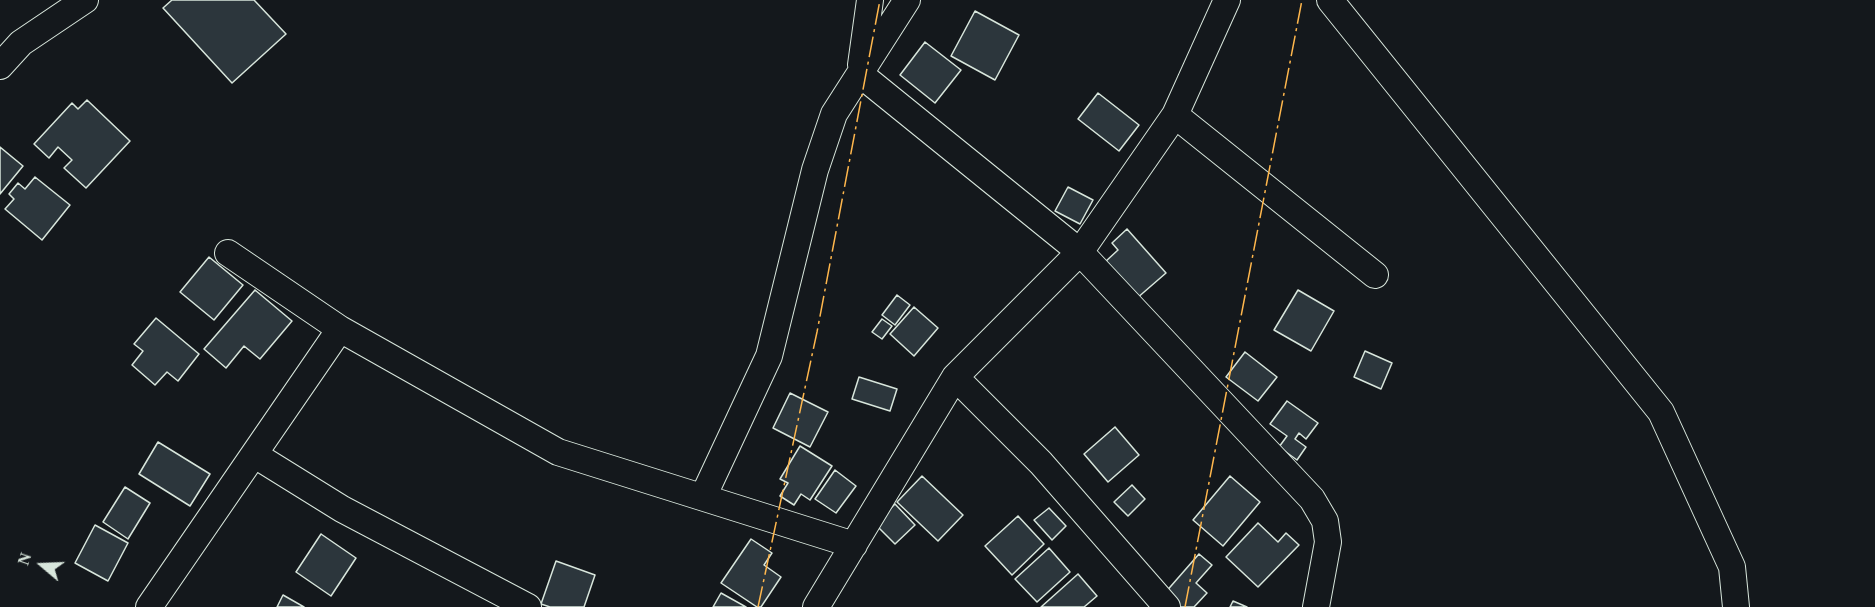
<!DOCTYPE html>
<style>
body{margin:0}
#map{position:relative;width:1875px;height:607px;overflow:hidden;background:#14181c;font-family:Georgia,serif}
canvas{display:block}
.north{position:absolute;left:12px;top:535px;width:60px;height:60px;-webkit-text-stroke:4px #14181c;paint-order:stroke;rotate:289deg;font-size:16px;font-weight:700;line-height:24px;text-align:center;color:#d8e6dc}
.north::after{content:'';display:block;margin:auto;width:21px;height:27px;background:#d8e6dc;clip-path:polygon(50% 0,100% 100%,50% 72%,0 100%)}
</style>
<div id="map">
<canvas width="1875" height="607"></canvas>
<div class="north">N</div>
</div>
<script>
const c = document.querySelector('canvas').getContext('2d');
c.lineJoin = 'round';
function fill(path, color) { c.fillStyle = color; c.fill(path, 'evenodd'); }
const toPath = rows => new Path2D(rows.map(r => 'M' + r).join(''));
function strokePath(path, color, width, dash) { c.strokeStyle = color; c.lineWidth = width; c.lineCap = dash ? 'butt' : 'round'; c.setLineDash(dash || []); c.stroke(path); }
const building = toPath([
 [172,0,254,0,286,34,232,83,163,8,172,0],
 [975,11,1019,35,995,80,951,56,975,11],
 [925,42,961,70,935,103,900,75,925,42],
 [1098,93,1139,125,1119,151,1078,119,1098,93],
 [87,100,130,141,86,188,64,168,72,160,58,147,49,158,34,144,72,103,78,109,87,100],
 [0,147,23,166,0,194,0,147],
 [35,177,70,205,42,240,5,209,14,199,9,194,18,183,25,189,35,177],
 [1068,187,1093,200,1080,224,1055,211,1068,187],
 [1127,229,1166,273,1136,299,1105,262,1118,250,1112,243,1127,229],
 [209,257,243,285,214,320,180,292,209,257],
 [255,290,292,321,260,359,244,346,226,368,204,349,255,290],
 [1298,290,1334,311,1311,351,1274,330,1298,290],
 [897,295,910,305,895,325,882,315,897,295],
 [914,307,938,328,914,356,890,334,914,307],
 [156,318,199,354,178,381,167,372,155,385,132,365,143,351,134,344,156,318],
 [882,319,892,326,882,339,872,332,882,319],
 [1365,351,1392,363,1381,389,1354,377,1365,351],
 [1245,352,1277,377,1258,401,1226,377,1245,352],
 [859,377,897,389,890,411,852,399,859,377],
 [790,393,828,412,810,447,773,428,790,393],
 [1287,401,1318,423,1306,439,1299,433,1295,439,1306,447,1297,460,1279,447,1287,436,1270,424,1287,401],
 [1115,427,1139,455,1108,482,1084,454,1115,427],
 [158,442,210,474,190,506,139,474,158,442],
 [800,446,832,466,810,500,801,494,794,505,780,496,788,483,780,479,800,446],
 [835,470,856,486,836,513,815,499,835,470],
 [922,476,963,515,938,541,897,502,922,476],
 [1230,476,1260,502,1223,546,1193,520,1230,476],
 [1132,485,1145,499,1128,516,1114,502,1132,485],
 [125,487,150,503,128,539,103,522,125,487],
 [895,504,915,525,895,544,875,524,895,504],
 [1049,508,1066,526,1052,540,1034,520,1049,508],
 [1018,516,1044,544,1012,575,985,546,1018,516],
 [1258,523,1278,542,1286,533,1299,545,1258,587,1226,557,1258,523],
 [95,525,128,543,108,581,75,563,95,525],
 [321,534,356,558,331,596,296,572,321,534],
 [751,539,772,553,764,565,781,577,761,607,757,607,721,583,751,539],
 [1049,548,1070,572,1037,602,1015,579,1049,548],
 [1199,554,1212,565,1196,583,1207,593,1194,607,1180,607,1164,594,1199,554],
 [556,561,595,575,584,607,550,607,541,604,556,561],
 [1078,574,1097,596,1084,607,1041,607,1078,574],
 [721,593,746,607,713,607,721,593],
 [283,595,304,607,277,607,283,595],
 [1233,601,1247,607,1230,607,1233,601]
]);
fill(building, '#2c363c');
strokePath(building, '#d8e6dc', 1.5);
const minor = toPath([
 [1330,0,1661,412,1732,567,1736,607],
 [861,65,870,0],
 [0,66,21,43,85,0],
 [860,74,1080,252,1312,499,1325,521,1328,542,1316,607],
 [1175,115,1375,275],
 [228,253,340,329,558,452,854,545],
 [955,377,1041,463,1167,607],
 [255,455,342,509,528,607],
 [703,497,769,356,815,170,834,114,907,0],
 [149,607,340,329],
 [816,607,955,377,1080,252,1175,115,1227,0]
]);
strokePath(minor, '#d8e6dc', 28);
strokePath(minor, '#14181c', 26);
strokePath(toPath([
 [758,607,817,332,880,0],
 [1185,607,1302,0]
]), '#ffb74d', 1.5, [21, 4.5, 3, 4.5]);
</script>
